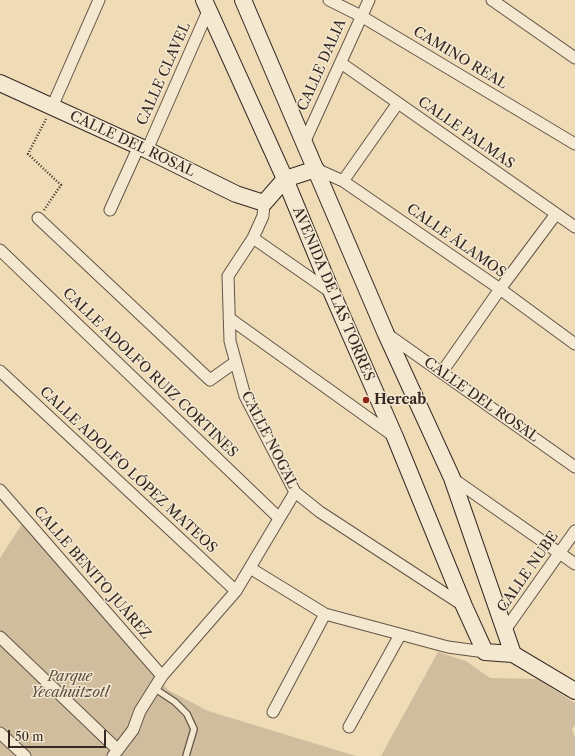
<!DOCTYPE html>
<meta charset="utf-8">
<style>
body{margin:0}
#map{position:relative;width:575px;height:756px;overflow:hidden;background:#efdbb6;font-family:"Libre Caslon Text",serif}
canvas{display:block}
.scale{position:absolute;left:8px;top:730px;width:98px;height:18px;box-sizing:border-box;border:2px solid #342823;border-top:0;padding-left:5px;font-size:12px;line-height:14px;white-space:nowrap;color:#342823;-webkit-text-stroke:3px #f5e8d0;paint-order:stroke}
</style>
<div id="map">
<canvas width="575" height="756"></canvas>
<div class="scale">50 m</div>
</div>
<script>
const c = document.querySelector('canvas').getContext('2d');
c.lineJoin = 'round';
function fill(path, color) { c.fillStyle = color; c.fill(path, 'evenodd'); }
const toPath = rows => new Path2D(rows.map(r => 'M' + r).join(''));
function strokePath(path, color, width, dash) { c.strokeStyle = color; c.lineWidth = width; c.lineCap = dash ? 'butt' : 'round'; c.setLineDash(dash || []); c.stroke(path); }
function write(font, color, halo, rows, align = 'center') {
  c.font = font + ' "Libre Caslon Text",serif'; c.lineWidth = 3; c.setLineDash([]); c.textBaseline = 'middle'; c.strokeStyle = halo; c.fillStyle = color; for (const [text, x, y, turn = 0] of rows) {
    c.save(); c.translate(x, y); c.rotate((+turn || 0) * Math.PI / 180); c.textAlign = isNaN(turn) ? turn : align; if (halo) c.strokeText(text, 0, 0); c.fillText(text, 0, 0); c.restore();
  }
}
fill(toPath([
 [22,524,168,690,208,711,356,756,0,756,0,558],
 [438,652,466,661,490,678,537,679,575,703,575,725,572,729,575,738,575,756,381,756]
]), '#cfbd9d');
const lane = toPath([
 [154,688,175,702,187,714,194,729,186,756]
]);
const street = toPath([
 [329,0,361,16,575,144],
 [492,0,575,58],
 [341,63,575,227],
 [52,107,99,0],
 [304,143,369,0],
 [147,150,208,11],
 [316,169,343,181,500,289,575,344],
 [343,181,398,103],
 [264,203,263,216,253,238,228,276,230,341,245,396,295,492,320,512,464,606],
 [110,210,139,146],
 [38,218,210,380,234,363],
 [253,238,332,293],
 [0,250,279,518],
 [229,318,395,437],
 [387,334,575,467],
 [0,371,236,591],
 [442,372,500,289,556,214],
 [452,478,575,564],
 [0,490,162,676],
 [250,568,325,614,448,647,485,652],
 [505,630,575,531],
 [0,637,118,750],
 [273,712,325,614],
 [349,727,400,635],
 [0,733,25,756],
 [113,756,133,730,140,711,162,676,236,591,295,492]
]);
const secondary = toPath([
 [204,0,285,179,332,293,395,437,464,606,485,652,513,654,575,691],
 [243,0,386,334,452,478,513,654],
 [0,83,147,150,236,194,264,203,285,179,316,169]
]);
strokePath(lane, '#635548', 8);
strokePath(street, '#635548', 13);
strokePath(secondary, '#342823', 18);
strokePath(toPath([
 [44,210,61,185,28,154,46,119]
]), '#342823', 2.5, [1, 2]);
strokePath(lane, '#f5e8d0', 5.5);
strokePath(street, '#f5e8d0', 11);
strokePath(secondary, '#f5e8d0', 16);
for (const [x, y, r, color] of [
 [366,400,4,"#8f2418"]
]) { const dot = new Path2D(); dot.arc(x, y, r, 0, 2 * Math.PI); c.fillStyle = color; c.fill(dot); strokePath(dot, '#f5e8d0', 1.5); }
write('14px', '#342823', '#f5e8d0', [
 ["CAMINO REAL",460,58,31],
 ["CALLE DALIA",322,65,-66],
 ["CALLE CLAVEL",164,74,-66],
 ["CALLE PALMAS",466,133,35],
 ["CALLE DEL ROSAL",132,144,25],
 ["CALLE ÁLAMOS",456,241,35],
 ["AVENIDA DE LAS TORRES",333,294,67],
 ["CALLE ADOLFO RUIZ CORTINES",150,373,44],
 ["CALLE DEL ROSAL",481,400,35],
 ["CALLE NOGAL",269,440,63],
 ["CALLE ADOLFO LÓPEZ MATEOS",128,470,43],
 ["CALLE NUBE",528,572,-55],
 ["CALLE BENITO JUÁREZ",92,573,49]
]);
write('bold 14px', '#342823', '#f5e8d0', [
 ["Hercab",374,400]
], 'left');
write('italic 14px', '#5b4d42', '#f5e8d0', [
 ["Parque",70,677],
 ["Yecahuitzotl",70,693]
]);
</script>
